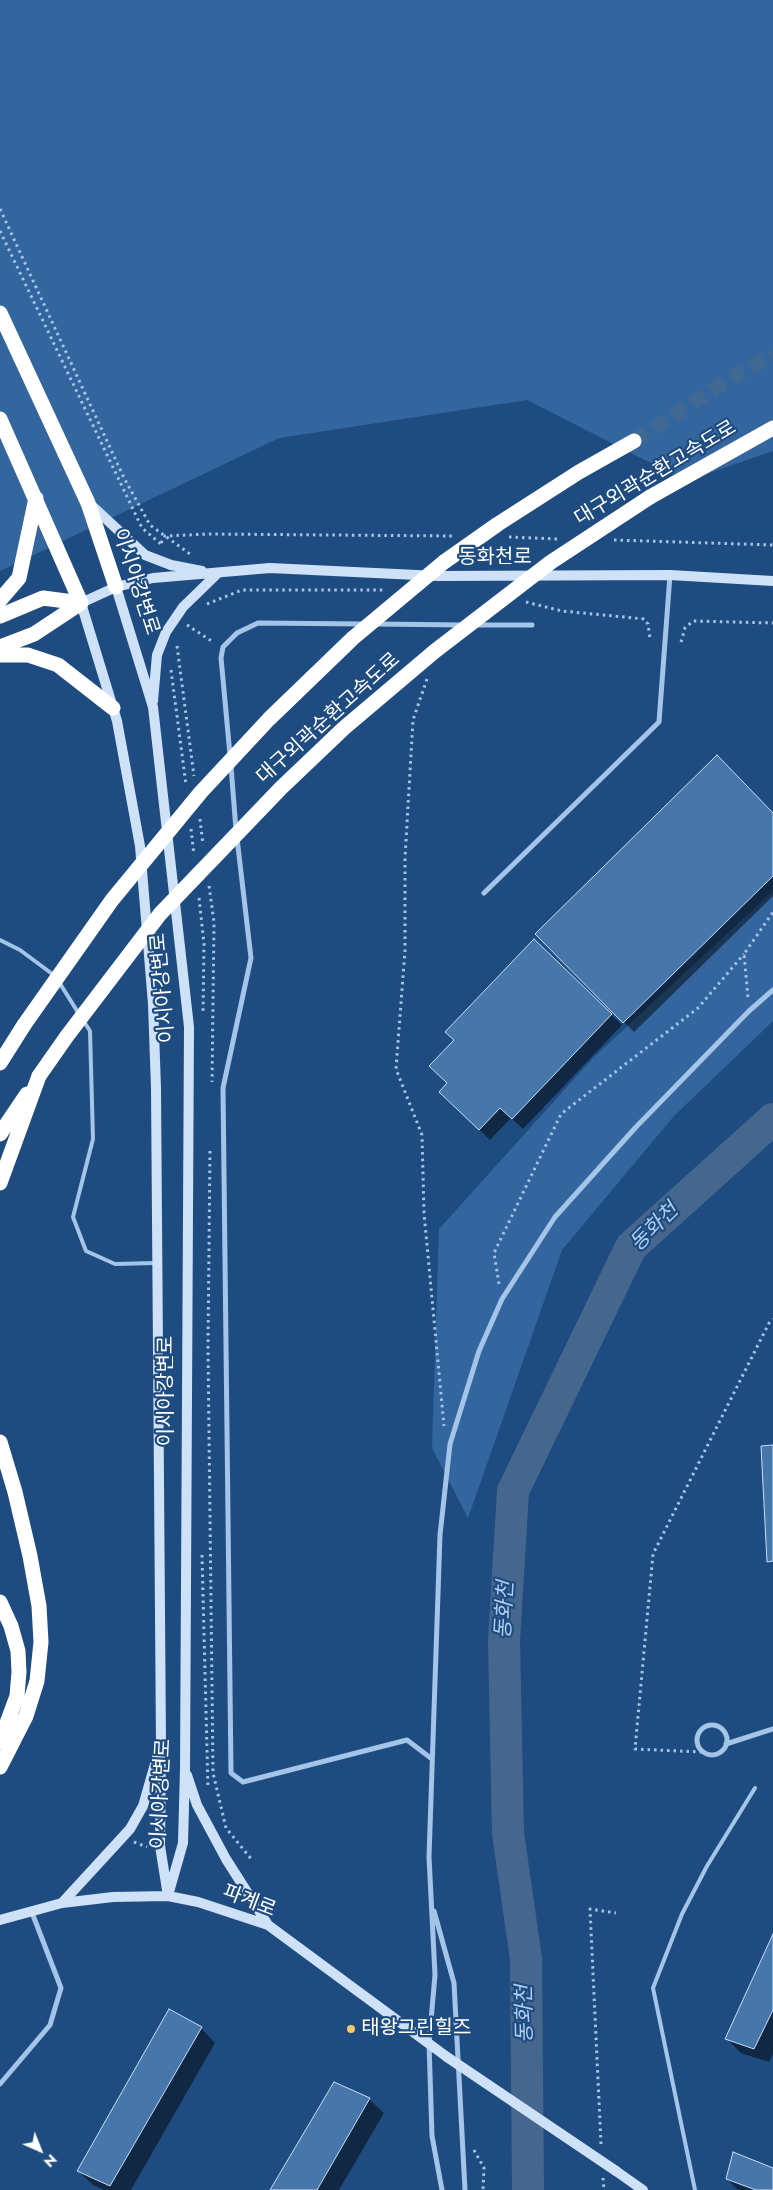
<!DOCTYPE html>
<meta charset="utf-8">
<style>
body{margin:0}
#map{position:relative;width:773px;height:2190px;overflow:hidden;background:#1f4c80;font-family:Jost,sans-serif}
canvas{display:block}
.north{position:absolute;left:15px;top:2125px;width:50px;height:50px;-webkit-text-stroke:4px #1f4c80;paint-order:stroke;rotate:136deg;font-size:14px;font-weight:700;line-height:20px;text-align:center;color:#fff}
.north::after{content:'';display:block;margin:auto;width:18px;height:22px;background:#fff;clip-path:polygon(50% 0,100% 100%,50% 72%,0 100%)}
</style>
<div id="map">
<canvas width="773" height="2190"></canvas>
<div class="north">N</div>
</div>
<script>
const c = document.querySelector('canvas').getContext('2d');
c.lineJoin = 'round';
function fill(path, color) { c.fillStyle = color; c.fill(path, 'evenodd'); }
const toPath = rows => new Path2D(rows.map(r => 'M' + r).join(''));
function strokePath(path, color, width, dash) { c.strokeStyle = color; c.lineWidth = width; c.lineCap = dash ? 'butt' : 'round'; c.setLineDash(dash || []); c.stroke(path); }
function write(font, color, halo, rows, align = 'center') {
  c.font = font + ' Jost,"Noto Sans KR",sans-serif'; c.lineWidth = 4.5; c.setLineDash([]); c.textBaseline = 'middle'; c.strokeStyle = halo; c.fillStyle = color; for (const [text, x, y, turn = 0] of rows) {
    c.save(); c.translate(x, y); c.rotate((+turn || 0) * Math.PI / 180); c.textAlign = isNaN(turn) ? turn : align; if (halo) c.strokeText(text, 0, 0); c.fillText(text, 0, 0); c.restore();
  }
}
fill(toPath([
 [0,0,773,0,773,451,686,481,527,400,279,438,0,571],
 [773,891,773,1021,674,1116,562,1250,468,1518,432,1448,439,1229,593,1058]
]), '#33669f');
fill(toPath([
 [773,815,773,896,634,1032,537,934],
 [534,941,622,1025,523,1129,511,1118,490,1140,451,1102,449,1083,455,1040],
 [773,1937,773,2054,769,2062,741,2053,726,2038],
 [201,2028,215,2043,131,2190,104,2190,93,2185,78,2171],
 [369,2099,384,2113,339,2190,271,2190],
 [773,2169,773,2190,738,2190,727,2179]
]), '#0007');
strokePath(toPath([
 [528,2190,526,1959,508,1833,504,1641,513,1491,631,1247,773,1119]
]), '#46678d', 32);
const building = toPath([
 [717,755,773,813,773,876,623,1023,535,934,717,755],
 [534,939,612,1014,512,1119,500,1108,479,1130,439,1092,447,1083,429,1066,454,1040,445,1032,534,939],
 [773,1445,773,1561,767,1562,761,1446,773,1445],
 [773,1934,773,2010,754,2049,725,2039,773,1934],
 [169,2009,202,2027,110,2186,77,2171,169,2009],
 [334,2082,370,2098,317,2190,270,2190,334,2082],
 [733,2152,773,2168,773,2190,756,2190,726,2179,733,2152]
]);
fill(building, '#4776aa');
strokePath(building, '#c8def6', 1);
strokePath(toPath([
 [634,441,731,378,773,355]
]), '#416793', 15, [15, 8]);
strokePath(toPath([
 [0,209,124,478,150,525,190,554],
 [0,231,142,528,161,544],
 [509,537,557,539],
 [614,540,773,545],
 [161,543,165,536,209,534,452,536],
 [526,602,562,611,644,619,648,624,650,638],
 [207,604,242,590,386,590],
 [187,625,213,642],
 [681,642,685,628,693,621,773,623],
 [177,646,194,776],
 [171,670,186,785],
 [427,679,413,720,405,858,405,950,396,1069,422,1135,424,1213,444,1426],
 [200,819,203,845],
 [191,829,194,855],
 [209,886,214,922,212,1082],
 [199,898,204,944,203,1014],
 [748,997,744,954,773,912],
 [210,1151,208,1347,213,1773,226,1828,252,1860],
 [499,1284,494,1253,561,1114,698,1008,744,954],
 [202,1555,208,1789],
 [702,1752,635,1749,653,1554,769,1323,773,1319],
 [134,1842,147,1847],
 [601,2144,590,1909,616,1913],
 [474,2150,484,2168,483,2190],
 [603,2178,604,2190]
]), '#a4c4e8', 3, [2.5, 4]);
strokePath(toPath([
 [0,940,20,950,55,976],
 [59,982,79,1014],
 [83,1020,90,1031,93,1139,73,1217,86,1251,115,1264,155,1263],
 [695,2190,653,1988,682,1914,707,1866,755,1788]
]), '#a4c4e8', 4);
strokePath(toPath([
 [376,624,463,625],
 [476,625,532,625],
 [230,755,221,658,223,647,237,633,258,623,363,624],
 [231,766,236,830],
 [237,838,251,958,223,1088,231,1773,243,1782,407,1740,432,1759],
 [484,893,659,722,670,575],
 '697 1740a15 15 0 1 1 30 0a15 15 0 1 1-30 0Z',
 [726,1744,773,1729],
 [434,1911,454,1983,465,2190],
 [0,2084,50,2025,61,1988,31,1910],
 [442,2190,432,2136,429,2043,435,1975,429,1857,440,1535,450,1444,479,1351,502,1299,555,1217,636,1127,749,1011,773,990]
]), '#a4c4e8', 5);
strokePath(toPath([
 [91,505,145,555,171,565,202,571],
 [116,587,153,707,189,1027,185,1769,183,1843,169,1892],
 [153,701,157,655,166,632,183,607,218,573],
 [187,1775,197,1805,226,1859,268,1925],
 [168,1896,160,1846,161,1744,156,1088,153,1004,140,846,117,721,81,603,116,587,153,578,270,568,438,576,670,575,773,581],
 [62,1903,130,1829,143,1806,157,1757],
 [0,1920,62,1903,113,1897,168,1896,198,1902,268,1925,447,2057],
 [616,2171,643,2190]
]), '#cfe1f7', 10);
strokePath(toPath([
 [0,313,88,503,116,587],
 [0,419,81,603],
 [650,497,773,428],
 [0,600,19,578,36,498],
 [0,616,43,598,81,603],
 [0,647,34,634,81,603],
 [0,655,28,655,58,665,113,708],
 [0,1063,24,1025],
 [0,1134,27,1094],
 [0,1183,39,1076],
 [0,1442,15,1492,30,1556,39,1606,41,1642,37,1681,26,1716,0,1767],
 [0,1602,11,1626,18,1651,19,1672,17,1696,0,1742]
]), '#fff', 15);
strokePath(toPath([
 [447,2057,616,2171]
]), '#cfe1f7', 10);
strokePath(toPath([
 [24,1025,112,900,201,792,269,719,353,638,444,562,498,524,579,472,634,441],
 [39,1076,67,1036,160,914,281,788,344,728,435,651,551,562,650,497]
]), '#fff', 15);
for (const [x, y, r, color] of [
 [351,2029,5,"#f7c864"]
]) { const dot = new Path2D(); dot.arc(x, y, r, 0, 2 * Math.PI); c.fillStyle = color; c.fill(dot); strokePath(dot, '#1f4c80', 2); }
write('20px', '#fff', '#1f4c80', [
 ["대구외곽순환고속도로",656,474,-31],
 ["동화천로",495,558],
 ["이시아강변로",135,582,72],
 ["대구외곽순환고속도로",329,719,-42],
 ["이시아강변로",164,988,-95],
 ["이시아강변로",167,1391,-90],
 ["이시아강변로",162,1794,-87],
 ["파계로",249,1902,21]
]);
write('20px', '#fff', '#1f4c80', [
 ["태왕그린힐즈",361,2029]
], 'left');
write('italic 21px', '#afcef0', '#1f4c80', [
 ["동화천",655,1228,-45],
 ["동화천",506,1610,-87],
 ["동화천",526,2014,-91]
]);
</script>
